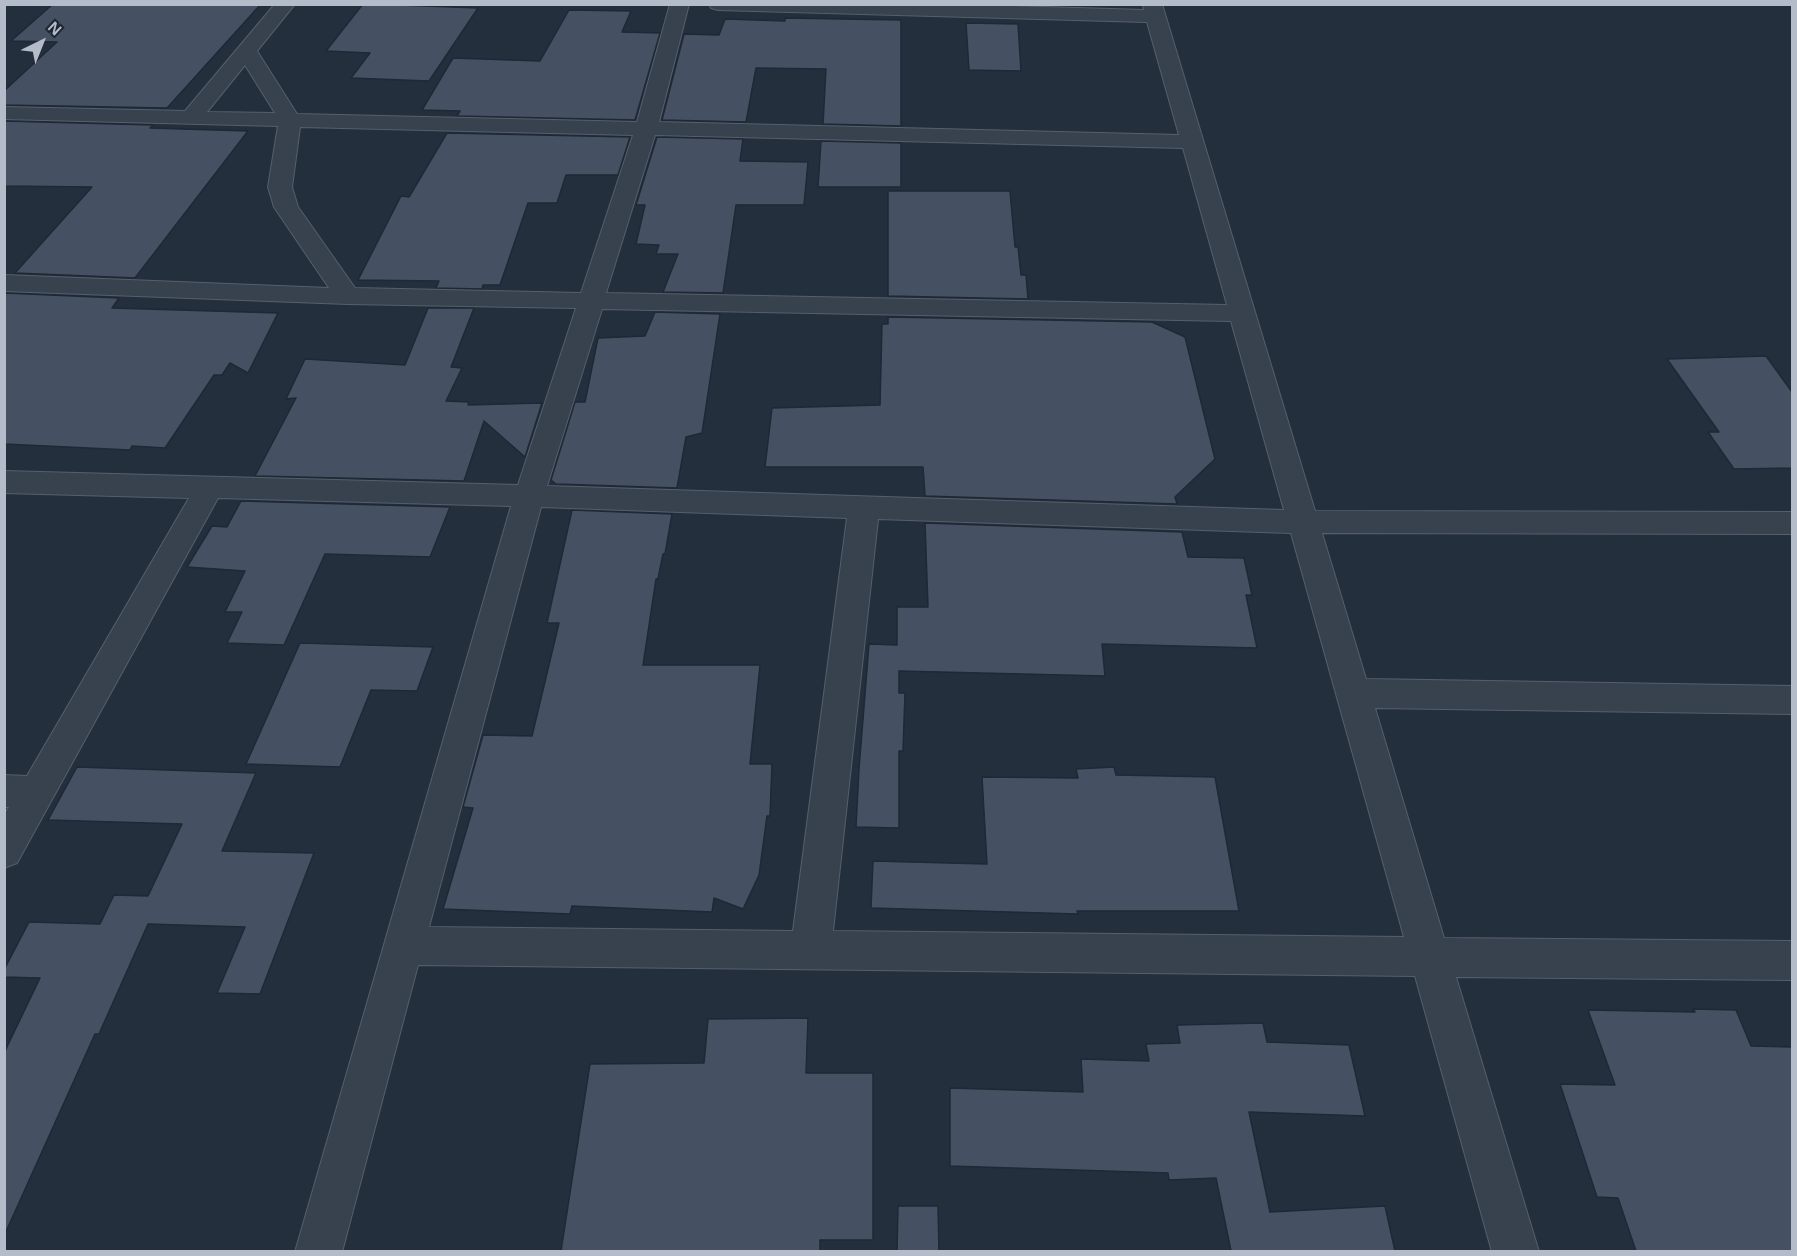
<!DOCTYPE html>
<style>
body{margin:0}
#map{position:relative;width:1797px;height:1256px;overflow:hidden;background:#242f3e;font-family:Arial,sans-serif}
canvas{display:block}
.frame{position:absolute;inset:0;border:6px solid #b4bcc9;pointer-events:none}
.north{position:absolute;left:12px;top:12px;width:60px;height:60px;-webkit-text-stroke:4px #1d2633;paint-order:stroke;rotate:43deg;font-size:16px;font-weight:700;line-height:24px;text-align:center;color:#b4bcc9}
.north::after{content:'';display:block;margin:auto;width:21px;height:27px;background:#b4bcc9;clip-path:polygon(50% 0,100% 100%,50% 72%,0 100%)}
</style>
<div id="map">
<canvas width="1797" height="1256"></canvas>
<div class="frame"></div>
<div class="north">N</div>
</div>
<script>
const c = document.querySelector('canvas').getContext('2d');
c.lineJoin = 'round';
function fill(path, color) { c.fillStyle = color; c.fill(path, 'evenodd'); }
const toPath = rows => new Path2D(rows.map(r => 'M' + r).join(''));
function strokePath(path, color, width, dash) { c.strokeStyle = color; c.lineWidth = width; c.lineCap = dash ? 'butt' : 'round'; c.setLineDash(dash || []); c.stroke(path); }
const building = toPath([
 [53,4,261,4,167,108,4,105,4,91,57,42,11,41,53,4],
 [363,4,372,4,478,8,429,81,351,78,370,53,326,51,363,4],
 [569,10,631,11,622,32,660,33,635,120,457,116,460,111,422,110,453,58,540,61,569,10],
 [785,18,901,20,901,126,823,124,826,69,756,68,746,122,662,120,684,34,719,35,725,19,785,21,785,18],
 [966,23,1018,24,1021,71,969,70,966,23],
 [4,121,153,125,150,128,248,131,135,278,15,273,92,187,4,186,4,121],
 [447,133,630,137,618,175,566,175,557,203,528,203,500,285,483,285,482,289,436,288,439,281,358,280,401,196,409,197,447,133],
 [657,137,743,139,740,161,808,162,804,205,736,205,723,293,663,292,678,254,656,254,659,245,636,244,645,205,636,205,657,137],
 [821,141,901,143,901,187,818,187,821,141],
 [888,191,1010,191,1015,247,1018,247,1021,275,1026,275,1028,299,888,296,888,191],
 [4,293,119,298,112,308,278,313,248,373,230,363,222,375,214,375,165,448,132,446,130,450,4,444,4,293],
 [428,308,474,308,451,367,462,368,446,401,469,402,468,405,542,403,525,457,484,421,464,481,255,476,296,398,286,399,305,359,405,365,428,308],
 [655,312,720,314,702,433,686,437,677,488,556,484,551,480,575,402,585,402,598,338,645,336,655,312],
 [888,317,1152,322,1185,337,1215,459,1175,497,1177,504,925,496,923,467,765,467,772,408,880,405,882,324,888,324,888,317],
 [1766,356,1792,392,1792,468,1734,469,1708,432,1719,432,1667,359,1766,356],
 [241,501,450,507,430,557,325,554,284,645,227,643,242,612,225,612,245,571,187,567,212,526,227,527,241,501],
 [572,510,672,514,665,554,663,554,658,579,656,579,643,665,760,665,750,764,772,764,770,816,767,816,759,875,743,909,714,898,712,912,572,906,570,914,443,909,473,808,463,807,483,735,532,736,559,623,547,623,572,510],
 [925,523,1182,532,1188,557,1244,558,1252,595,1246,595,1257,648,1102,644,1105,676,899,671,899,693,905,693,903,751,899,751,899,828,856,827,859,769,869,644,897,645,897,607,928,607,925,523],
 [300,643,433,647,417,691,371,690,340,767,246,764,300,643],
 [77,767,256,773,222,851,314,853,260,994,217,993,245,927,148,924,99,1034,95,1034,4,1236,5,1051,40,978,4,977,4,970,29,922,100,924,114,895,148,896,182,824,48,820,77,767],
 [1114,767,1116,775,1215,777,1239,911,1077,911,1078,914,871,908,873,861,987,864,982,777,1078,778,1076,769,1114,767],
 [1693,1009,1736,1010,1751,1046,1792,1047,1792,1251,1636,1251,1618,1198,1597,1197,1560,1084,1615,1085,1588,1010,1695,1012,1693,1009],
 [808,1018,806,1073,873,1073,873,1240,820,1240,820,1251,561,1251,590,1064,704,1063,708,1019,808,1018],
 [1263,1023,1267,1042,1349,1045,1365,1116,1249,1112,1270,1212,1385,1206,1395,1251,1231,1251,1216,1178,1169,1180,1168,1173,950,1166,950,1088,1083,1092,1081,1059,1149,1061,1146,1044,1180,1043,1177,1025,1263,1023],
 [898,1206,938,1206,939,1251,897,1251,898,1206]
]);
fill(building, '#455162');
strokePath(building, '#1f2835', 1.5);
const minor = toPath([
 [275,4,295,4,257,51,297,114,637,122,670,4,689,4,659,122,1179,135,1147,22,718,10,711,8,709,4,944,4,1144,10,1143,4,1162,4,1315,511,1792,512,1792,534,1322,533,1366,679,1792,686,1792,714,1375,708,1444,938,1792,941,1792,980,1456,977,1539,1252,1492,1252,1415,976,418,965,342,1252,295,1252,511,506,218,498,17,863,4,868,4,815,9,807,4,807,4,775,27,776,189,498,4,493,4,471,518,485,576,308,348,304,4,291,4,275,329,288,274,207,268,187,278,126,4,119,4,107,185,111,275,4],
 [245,65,275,113,207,112,245,65],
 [300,127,633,135,581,293,355,288,298,207,292,187,300,127],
 [655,135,1183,148,1227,305,606,293,655,135],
 [602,309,1231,321,1284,510,547,486,602,309],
 [541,507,847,518,793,931,429,927,541,507],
 [878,519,1291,533,1404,937,833,931,878,519]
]);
strokePath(minor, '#565f6c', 2);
fill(minor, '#38414e');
</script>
